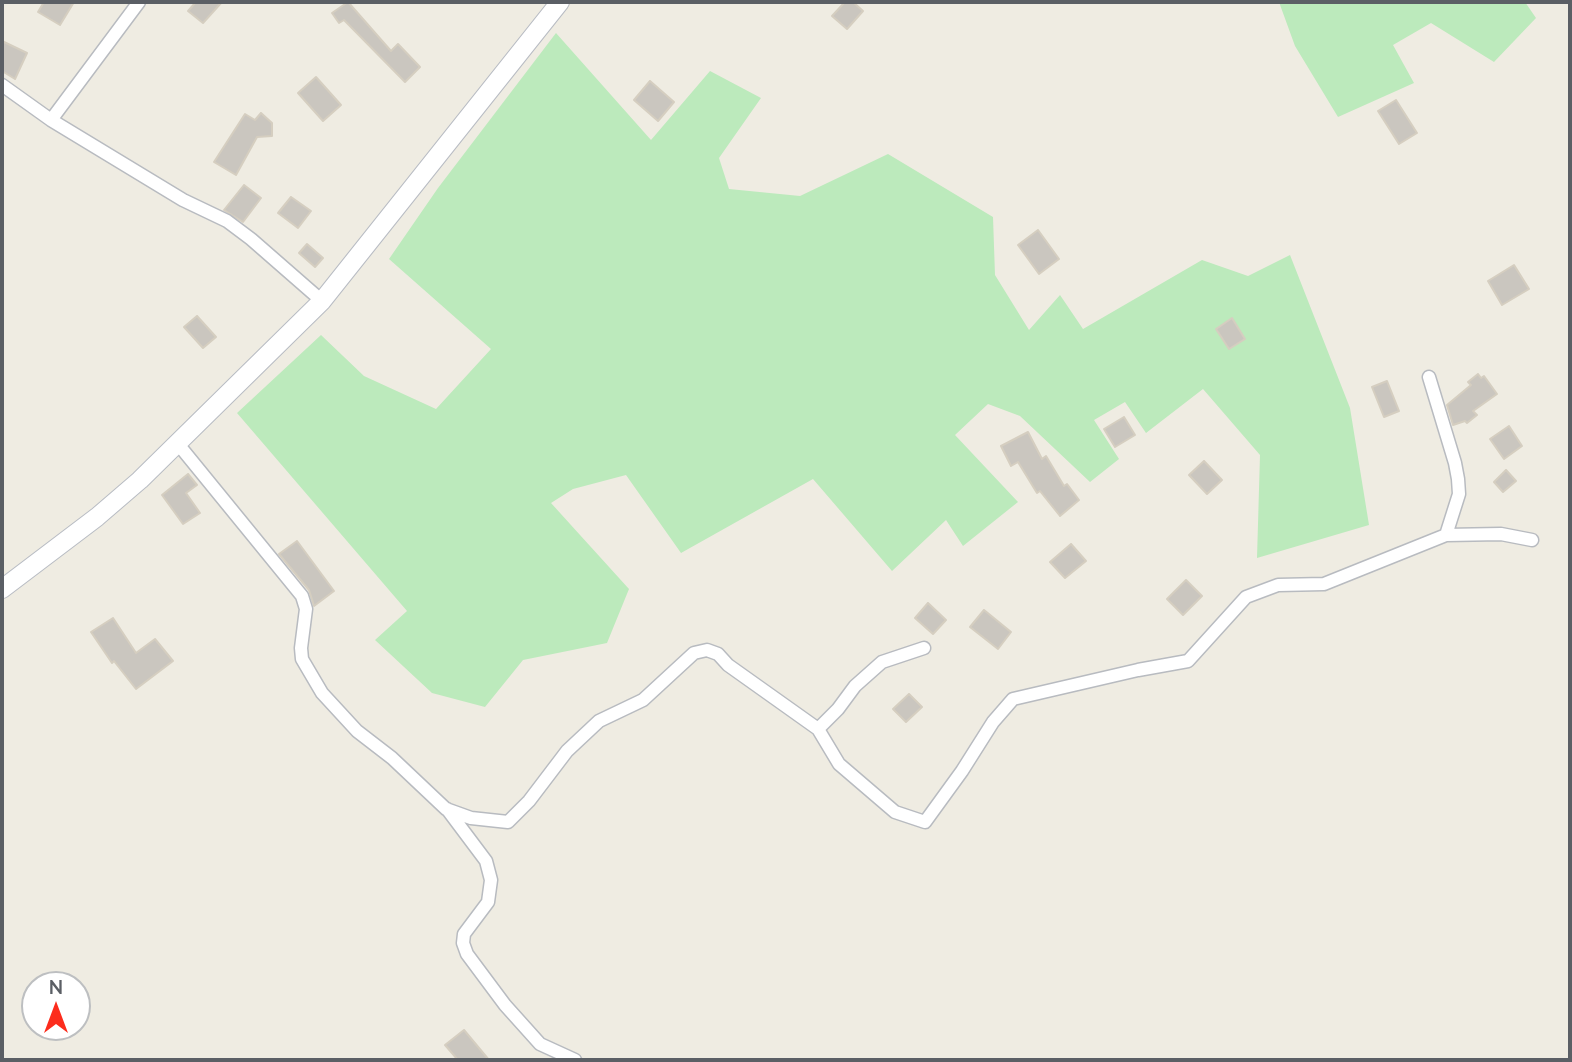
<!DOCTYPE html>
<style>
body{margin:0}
#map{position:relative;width:1572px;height:1062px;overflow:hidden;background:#efece2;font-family:Mulish,sans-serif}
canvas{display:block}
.frame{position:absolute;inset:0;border:4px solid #5b5f65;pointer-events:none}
.north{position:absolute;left:21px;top:971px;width:70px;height:70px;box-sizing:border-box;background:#fff;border:2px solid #bdbfc1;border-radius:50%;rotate:0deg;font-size:19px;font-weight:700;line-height:28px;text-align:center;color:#5b5f65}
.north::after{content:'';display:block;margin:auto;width:24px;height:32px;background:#fc2c1c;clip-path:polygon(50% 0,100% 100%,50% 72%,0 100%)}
</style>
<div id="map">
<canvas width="1572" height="1062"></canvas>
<div class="frame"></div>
<div class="north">N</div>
</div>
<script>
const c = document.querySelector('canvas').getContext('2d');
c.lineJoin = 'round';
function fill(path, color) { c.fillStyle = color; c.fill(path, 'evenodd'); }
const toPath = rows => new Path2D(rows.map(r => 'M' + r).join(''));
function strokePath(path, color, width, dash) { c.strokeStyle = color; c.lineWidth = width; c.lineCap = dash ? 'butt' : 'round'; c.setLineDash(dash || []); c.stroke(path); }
fill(toPath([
 [1279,2,1525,2,1536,18,1494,62,1431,23,1393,45,1414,83,1338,117,1295,46],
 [556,33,651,140,710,71,761,98,719,158,729,189,800,196,888,154,993,217,995,275,1029,330,1060,295,1083,329,1202,260,1248,276,1290,255,1350,408,1369,525,1257,558,1260,455,1203,389,1146,433,1125,402,1094,420,1119,459,1090,482,1020,416,988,404,955,435,1018,502,963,546,946,520,892,571,813,479,681,553,626,475,573,489,551,503,629,589,607,643,523,660,485,707,432,693,375,640,407,611,237,413,321,335,364,376,436,409,491,349,389,259,438,188]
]), '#bceabc');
const building = toPath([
 [44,2,74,2,60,25,38,12,44,2],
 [196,2,222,2,203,23,188,11,196,2],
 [348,2,391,51,398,44,420,67,405,82,344,20,339,23,332,13,348,2],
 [845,2,853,2,863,11,847,29,832,16,845,2],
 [2,41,27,53,15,79,2,71,2,41],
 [316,77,341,105,323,121,298,93,316,77],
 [650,81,674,102,658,121,634,100,650,81],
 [1396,100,1417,133,1399,144,1378,111,1396,100],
 [261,113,272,123,272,136,257,137,236,175,214,162,245,114,255,120,261,113],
 [244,185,261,198,243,222,224,210,244,185],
 [291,197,311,211,298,228,278,213,291,197],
 [1038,230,1059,259,1039,274,1018,245,1038,230],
 [307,244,323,258,315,267,299,253,307,244],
 [1514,265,1529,289,1502,305,1488,281,1514,265],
 [197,316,216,337,203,348,184,327,197,316],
 [1232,318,1245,339,1229,349,1216,329,1232,318],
 [1478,374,1481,378,1484,376,1497,394,1473,411,1477,415,1467,423,1465,421,1453,425,1447,405,1471,385,1468,382,1478,374],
 [1387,381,1399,411,1384,417,1372,387,1387,381],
 [1124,417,1135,435,1115,447,1104,429,1124,417],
 [1509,426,1522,446,1504,459,1490,439,1509,426],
 [1028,432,1042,459,1046,456,1064,486,1067,484,1079,500,1060,516,1040,491,1037,493,1018,462,1011,466,1001,446,1028,432],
 [1204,461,1222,480,1207,494,1189,475,1204,461],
 [1506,470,1516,481,1503,492,1494,482,1506,470],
 [188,474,197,485,186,493,200,513,183,524,162,495,188,474],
 [297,541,334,591,314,606,309,590,279,554,297,541],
 [1071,544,1086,561,1065,578,1050,562,1071,544],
 [1186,580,1202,596,1183,615,1167,599,1186,580],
 [928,603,946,620,933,634,915,618,928,603],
 [984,610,1011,632,998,649,970,627,984,610],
 [113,618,136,653,155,639,173,661,136,689,114,661,112,663,91,632,113,618],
 [909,694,922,707,906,722,893,709,909,694],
 [464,1030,489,1060,458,1060,445,1045,464,1030]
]);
fill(building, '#cac6bf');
strokePath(building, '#d5cec0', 2);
const street = toPath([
 [2,85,51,120,183,200,227,221,251,239,322,301],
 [51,120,139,2],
 [1429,377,1455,463,1458,479,1459,494,1446,535],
 [178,444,302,596,306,609,301,648,302,659,322,693,357,731,392,758,446,809,471,818,508,822,529,801,567,751,599,721,643,700,694,653,707,650,718,654,728,665,818,729,838,709,855,686,882,662,924,648],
 [818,729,839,764,895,812,925,822,962,771,993,722,1013,699,1138,670,1188,661,1246,597,1278,585,1324,584,1446,535,1501,534,1532,540],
 [447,809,486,861,491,880,488,902,464,934,463,943,467,954,505,1005,540,1044,575,1060]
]);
const secondary = toPath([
 [2,589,97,517,140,480,322,301,560,2]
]);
strokePath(street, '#b8bbc0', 15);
strokePath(secondary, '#b8bcc3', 20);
strokePath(street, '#fff', 12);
strokePath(secondary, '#fff', 18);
</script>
